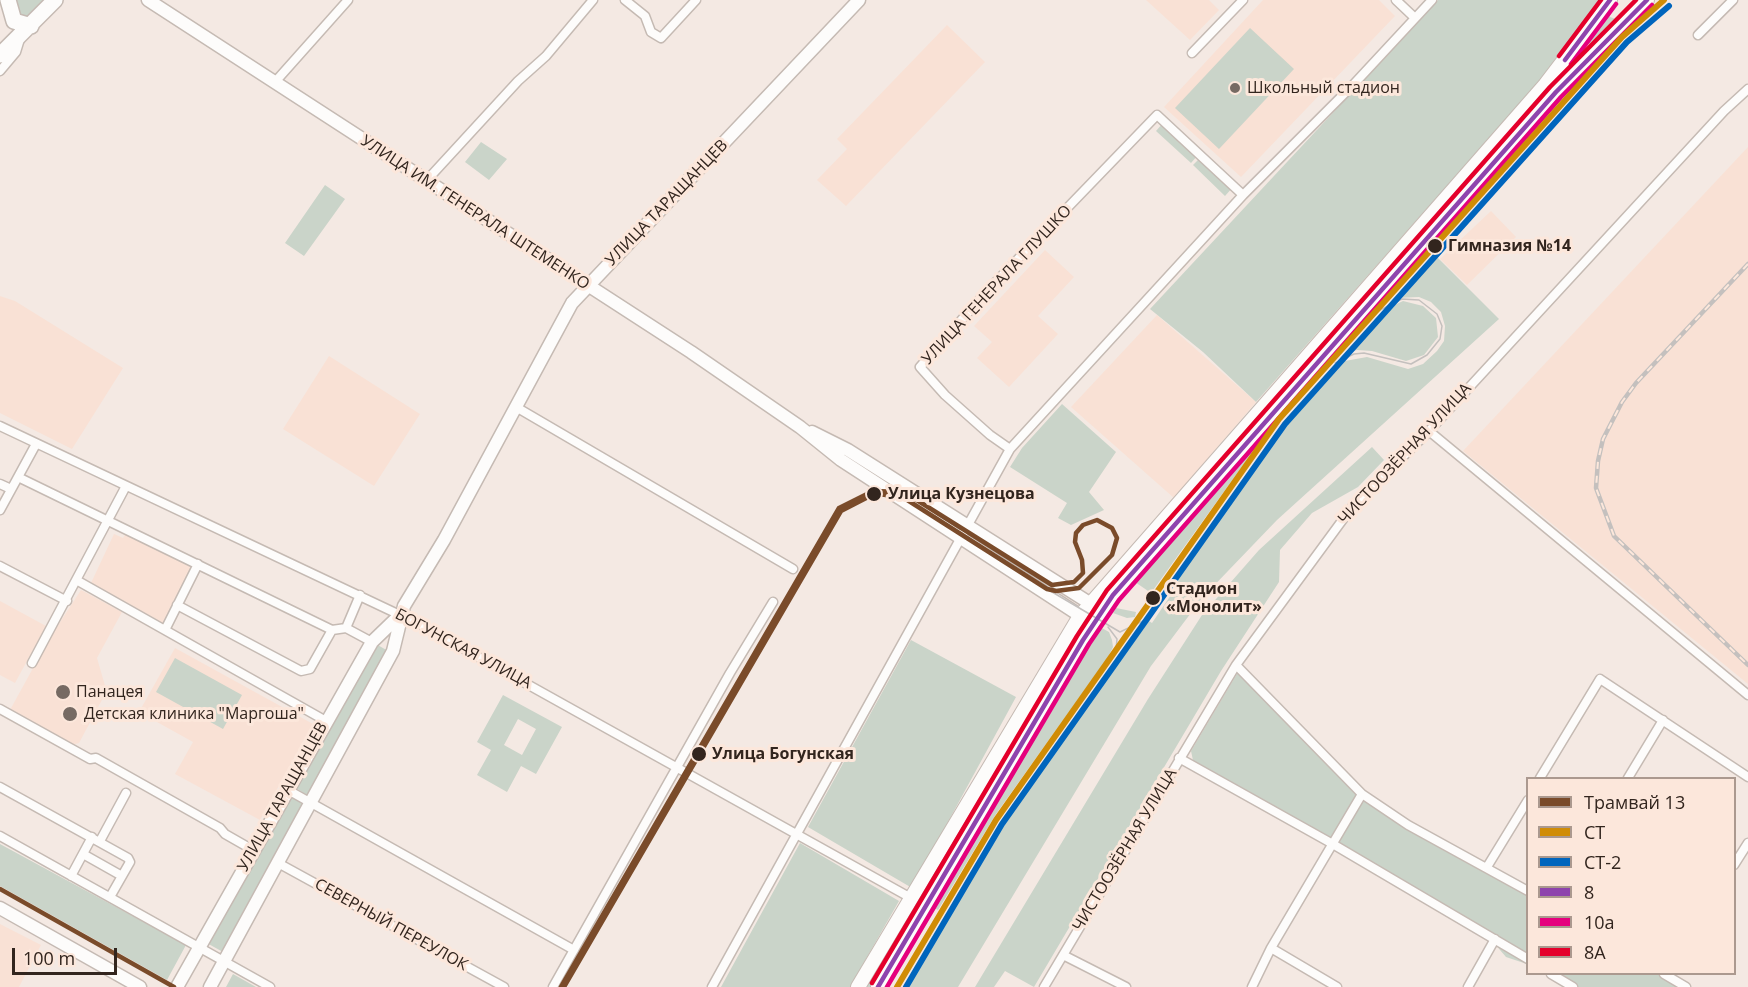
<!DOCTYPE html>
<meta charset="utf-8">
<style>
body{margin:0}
#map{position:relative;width:1748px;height:987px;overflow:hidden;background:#f4e9e3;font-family:"Open Sans",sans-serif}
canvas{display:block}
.legend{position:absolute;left:1526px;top:777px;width:210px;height:198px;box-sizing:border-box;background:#fce7db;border:2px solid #ab998f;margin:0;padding:8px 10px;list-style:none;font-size:18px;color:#32251e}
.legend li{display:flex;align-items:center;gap:12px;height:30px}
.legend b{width:30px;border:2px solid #ab998f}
.scale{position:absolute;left:12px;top:948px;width:105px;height:27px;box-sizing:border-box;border:3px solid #32251e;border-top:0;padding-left:8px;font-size:18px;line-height:21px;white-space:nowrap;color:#32251e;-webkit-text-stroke:4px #fce7db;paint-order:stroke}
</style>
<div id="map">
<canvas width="1748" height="987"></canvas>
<ul class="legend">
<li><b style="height:8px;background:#7a4b2a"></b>Трамвай 13</li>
<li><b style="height:8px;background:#d08c06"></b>СТ</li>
<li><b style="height:8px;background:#0065bd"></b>СТ-2</li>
<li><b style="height:8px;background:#8e44ad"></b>8</li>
<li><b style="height:8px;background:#e5007d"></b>10а</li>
<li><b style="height:8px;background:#e4002b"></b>8А</li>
</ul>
<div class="scale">100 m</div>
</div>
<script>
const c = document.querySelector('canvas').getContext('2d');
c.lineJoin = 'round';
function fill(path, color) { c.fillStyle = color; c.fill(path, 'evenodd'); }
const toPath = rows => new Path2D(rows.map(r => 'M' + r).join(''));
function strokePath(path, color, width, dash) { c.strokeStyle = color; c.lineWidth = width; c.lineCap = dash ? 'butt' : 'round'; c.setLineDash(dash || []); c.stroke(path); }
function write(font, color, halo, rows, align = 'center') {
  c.font = font + ' "Open Sans",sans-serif'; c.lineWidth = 6; c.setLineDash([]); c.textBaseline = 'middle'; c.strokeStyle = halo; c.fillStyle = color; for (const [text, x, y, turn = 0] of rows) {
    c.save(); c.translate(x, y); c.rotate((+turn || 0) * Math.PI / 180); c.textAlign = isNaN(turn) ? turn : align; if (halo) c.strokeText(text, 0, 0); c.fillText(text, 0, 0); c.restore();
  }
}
fill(toPath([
 [1146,0,1209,0,1219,10,1190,40],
 [1263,0,1379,0,1395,16,1241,177,1164,107],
 [947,25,985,62,846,206,817,180,847,149,837,139],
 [1748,147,1748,684,1463,451],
 [1491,211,1516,237,1467,285,1440,259],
 [1045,250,1074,277,1038,316,1058,334,1009,387,977,358,992,342,974,326],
 [0,296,15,301,123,368,72,449,0,413],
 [1157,315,1256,402,1174,498,1071,407],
 [329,356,420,414,374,486,283,429],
 [114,534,123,538,125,535,192,566,163,623,91,583],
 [81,590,122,612,97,658,106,689,103,698,79,743,72,745,10,710,49,639],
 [0,601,46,626,15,683,0,675],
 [175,648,313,724,260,820,175,774,193,742,139,712],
 [0,924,41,945,19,987,0,987]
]), '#f9e1d5');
fill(toPath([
 [17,0,44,0,28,18,17,15],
 [1438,0,1603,0,1543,77,1256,402,1203,352,1150,309],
 [1608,11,1610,17,1616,19,1590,44,1586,42],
 [1250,28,1294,69,1219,149,1175,108],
 [1163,123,1198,155,1191,163,1156,131],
 [481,142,507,159,489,180,465,162],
 [1201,157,1233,187,1225,196,1193,165],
 [325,185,345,199,304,256,285,243],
 [1435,255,1499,319,1277,520,1203,597,1151,666,958,987,905,987,1003,823,1149,621,1152,623,1177,586,1176,582,1287,424,1336,366,1345,361,1367,357,1408,369,1423,364,1437,351,1444,341,1445,326,1441,312,1431,302,1419,297,1395,298],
 [1403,301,1423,306,1436,318,1438,337,1424,355,1406,361,1372,351,1357,350,1347,353,1384,310],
 [1062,404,1116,452,1089,492,1104,510,1071,525,1058,518,1067,503,1010,467,1022,448],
 [1267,427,1269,429,1151,593,1135,582],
 [1372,447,1384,460,1358,487,1312,513,1280,550,1279,582,1221,671,1034,987,1005,971,994,987,975,987,1148,699,1202,615,1259,550],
 [1116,608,1136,612,1135,617,1127,618,1113,613],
 [1100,627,1109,632,1112,640,1113,647,1108,657,996,814,938,910,932,907,1052,711],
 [1077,632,1078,636,925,896,920,896],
 [911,640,1016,697,912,888,808,827],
 [374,643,390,652,310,797,293,786],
 [175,658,242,695,223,729,156,692],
 [1238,672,1361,796,1527,893,1527,964,1506,957,1494,943,1194,765,1191,751],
 [503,695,562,727,536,774,521,766,507,792,477,775,491,750,477,742],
 [518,719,536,729,522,755,504,745],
 [288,794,304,805,223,952,205,942],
 [800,843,899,901,850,987,721,987],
 [0,844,186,945,167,980,0,886],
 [912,905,917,908,871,987,864,987],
 [233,974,256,987,226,987],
 [1553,974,1662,974,1684,987,1576,987]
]), '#cad4c9');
const street = toPath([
 [625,0,645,16,651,32,661,38,696,0],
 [1396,0,1415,18],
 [1698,35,1733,0],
 [1192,53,1243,0],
 [0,71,16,52,20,39],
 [275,82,348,0],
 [427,180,518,81,546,56,593,0],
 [516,407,793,569],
 [0,426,421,625,911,898],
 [1429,431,1748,695],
 [1010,449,990,435,945,395,920,367,988,290,1157,115,1243,195],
 [18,477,332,630,346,628,360,595],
 [0,484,11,489],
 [0,510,36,444],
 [0,566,67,601],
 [78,581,326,721],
 [177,605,301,671,310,669,332,630],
 [346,628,372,642],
 [165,630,198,564],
 [32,663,126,486],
 [1236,665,1362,794,1408,825,1528,891],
 [0,709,90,759,96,758,220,828,225,834,253,850],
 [1179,758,1331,843,1528,959],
 [1540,778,1600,679,1748,777],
 [1628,778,1663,720],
 [0,787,128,858,130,862,110,897],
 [288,790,574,950],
 [0,836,270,987],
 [100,841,126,793],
 [83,854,122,876],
 [278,863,504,987],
 [1734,865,1748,843],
 [1487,867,1528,800],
 [71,876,92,837],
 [1271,948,1337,987],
 [1063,955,1126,987],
 [1551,974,1573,987],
 [1664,974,1686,987],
 [553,987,730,673,773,602],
 [712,987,1010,449,1243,195,1353,85,1432,0],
 [1044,987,1236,665,1352,507,1429,431,1724,111,1748,89],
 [1252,987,1271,948,1362,794],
 [1468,987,1495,939]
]);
const secondary = toPath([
 [148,0,691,352,800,427,841,460,1093,624],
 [812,432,848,450,1099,609],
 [0,908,140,987],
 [177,987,372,642,400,615],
 [210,987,393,651,404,606,444,540,572,303,859,0]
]);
const primary = toPath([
 [858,987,1080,616,1545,85,1610,0],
 [878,987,1083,640,1113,595,1556,92,1647,0]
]);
const highway = toPath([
 [8,0,14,21,31,26],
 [0,55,55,0]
]);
strokePath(street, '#c5bab3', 11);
strokePath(secondary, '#c5bab3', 15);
strokePath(primary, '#c5bab3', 16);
strokePath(highway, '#c5bab3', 18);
strokePath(street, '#fdfcfb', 8);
strokePath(secondary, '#fdfcfb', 12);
strokePath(primary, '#fdfcfb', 14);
strokePath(highway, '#fdfcfb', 15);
strokePath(toPath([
 [1335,363,1354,354,1364,353,1411,364,1427,355,1440,339,1442,326,1437,314,1419,300,1402,299,1372,314],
 [1047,589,1120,632,1145,620],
 [1108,627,1117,639,1116,649]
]), '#c4c0be', 1.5);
const rail = toPath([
 [1748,264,1636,383,1622,402,1603,439,1598,461,1596,488,1614,536,1748,665]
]);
strokePath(rail, '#c4c0be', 4.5);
strokePath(rail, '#fce7db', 2, [7]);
strokePath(toPath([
 [1565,60,1610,0],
 [878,987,1083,640,1113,595,1556,92,1647,0]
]), '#8e44ad', 4.5);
strokePath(toPath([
 [1571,64,1616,4],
 [887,987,1089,644,1119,600,1561,97,1652,5]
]), '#e5007d', 4.5);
strokePath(toPath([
 [1559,56,1601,0],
 [872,983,1077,636,1107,590,1550,87,1636,0]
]), '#e4002b', 4.5);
strokePath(toPath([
 [897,987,996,820,1279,419,1622,37,1664,0]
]), '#d08c06', 6);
strokePath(toPath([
 [906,987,1002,824,1285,424,1627,42,1669,6]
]), '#0065bd', 6);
strokePath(toPath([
 [0,889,174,987],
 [561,987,839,508,873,491,904,492,1052,585,1074,582,1083,573,1082,560,1075,542,1076,533,1083,525,1097,520,1112,528,1117,538,1112,555,1079,588,1056,591,1047,589,901,496,874,494,841,511,564,987]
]), '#7a4b2a', 4.5);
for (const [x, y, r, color] of [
 [1235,88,6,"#766a63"],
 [1435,246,8,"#32251e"],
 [874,494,8,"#32251e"],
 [1153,598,8,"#32251e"],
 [63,692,8,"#766a63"],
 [70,714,8,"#766a63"],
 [699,754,8,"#32251e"]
]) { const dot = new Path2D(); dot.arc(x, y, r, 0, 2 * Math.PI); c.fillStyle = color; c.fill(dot); strokePath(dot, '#fce7db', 2); }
write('16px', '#32251e', '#fce7db', [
 ["Школьный стадион",1247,88],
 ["Панацея",76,692],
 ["Детская клиника \"Маргоша\"",84,714]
], 'left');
write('16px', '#32251e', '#fce7db', [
 ["УЛИЦА ТАРАЩАНЦЕВ",667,203,-46],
 ["УЛИЦА ИМ. ГЕНЕРАЛА ШТЕМЕНКО",475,213,33],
 ["УЛИЦА ГЕНЕРАЛА ГЛУШКО",997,285,-47],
 ["ЧИСТООЗЁРНАЯ УЛИЦА",1405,454,-47],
 ["БОГУНСКАЯ УЛИЦА",463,649,28],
 ["УЛИЦА ТАРАЩАНЦЕВ",283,797,-61],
 ["ЧИСТООЗЁРНАЯ УЛИЦА",1125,850,-59],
 ["СЕВЕРНЫЙ ПЕРЕУЛОК",391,925,29]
]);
write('bold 16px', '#32251e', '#fce7db', [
 ["Гимназия №14",1448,246],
 ["Улица Кузнецова",888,494],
 ["Стадион",1166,589],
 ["«Монолит»",1166,607],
 ["Улица Богунская",712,754]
], 'left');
</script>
